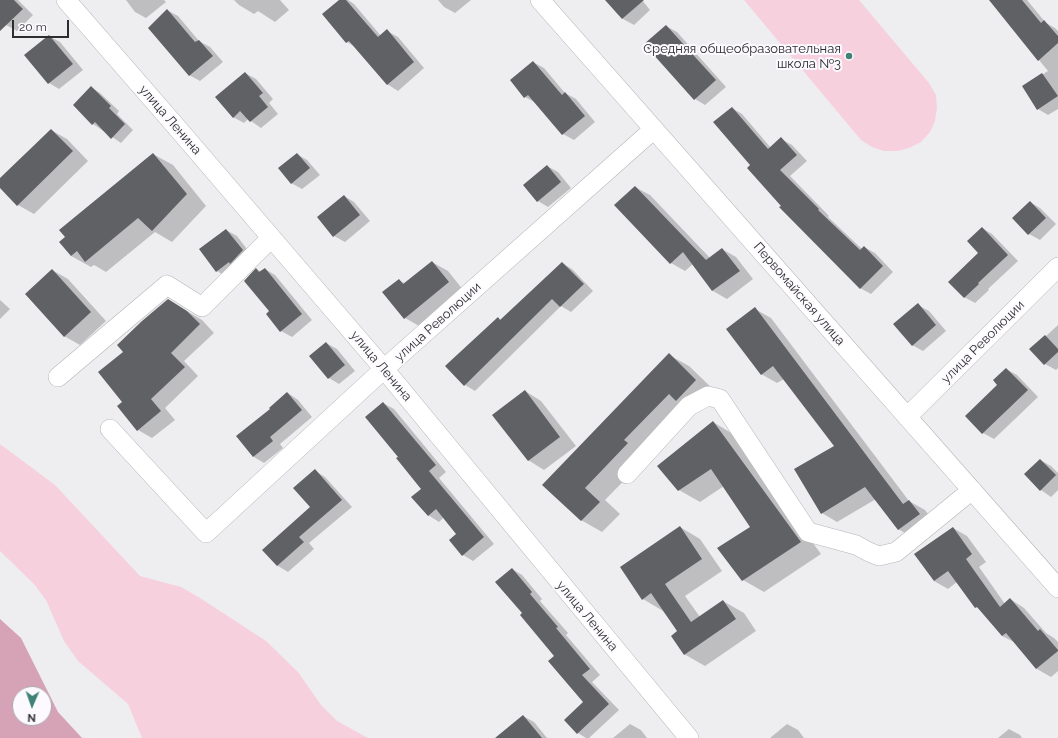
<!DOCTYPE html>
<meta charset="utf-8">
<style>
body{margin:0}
#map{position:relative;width:1058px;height:738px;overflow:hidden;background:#eeedf0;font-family:Raleway,sans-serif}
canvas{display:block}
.north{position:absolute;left:12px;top:686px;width:40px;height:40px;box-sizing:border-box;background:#fcfafe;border:1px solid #a9a8ab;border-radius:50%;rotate:182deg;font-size:11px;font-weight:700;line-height:16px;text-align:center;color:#2d2d2e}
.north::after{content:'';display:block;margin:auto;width:14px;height:18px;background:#3f8376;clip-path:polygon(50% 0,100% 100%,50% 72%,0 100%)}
.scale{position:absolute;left:12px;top:20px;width:57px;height:18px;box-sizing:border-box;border:2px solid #2d2d2e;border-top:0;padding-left:5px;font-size:12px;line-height:14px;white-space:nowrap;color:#2d2d2e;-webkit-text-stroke:3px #fcfafe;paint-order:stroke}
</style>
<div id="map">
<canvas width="1058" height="738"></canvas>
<div class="north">N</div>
<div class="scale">20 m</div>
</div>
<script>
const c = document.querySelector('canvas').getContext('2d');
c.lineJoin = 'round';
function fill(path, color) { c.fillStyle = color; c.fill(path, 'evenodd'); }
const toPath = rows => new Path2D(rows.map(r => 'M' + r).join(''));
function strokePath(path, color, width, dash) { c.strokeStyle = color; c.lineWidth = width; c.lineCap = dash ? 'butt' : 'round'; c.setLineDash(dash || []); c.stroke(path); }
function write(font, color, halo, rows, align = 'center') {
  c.font = font + ' Raleway,sans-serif'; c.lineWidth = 4; c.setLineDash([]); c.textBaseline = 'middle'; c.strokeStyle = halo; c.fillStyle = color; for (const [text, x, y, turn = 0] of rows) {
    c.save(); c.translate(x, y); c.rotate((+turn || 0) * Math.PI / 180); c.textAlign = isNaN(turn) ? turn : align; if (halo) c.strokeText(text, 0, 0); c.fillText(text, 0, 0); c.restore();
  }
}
fill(toPath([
 [744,0,859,0,929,83,936,95,937,108,935,121,930,132,921,142,909,148,897,151,884,151,872,147,861,140],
 [0,444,55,485,140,576,181,587,200,598,266,641,298,672,321,705,337,721,368,738,142,738,128,704,78,661,64,641,46,600,34,584,0,551]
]), '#f7d0de');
fill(toPath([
 [0,619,21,638,58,712,82,738,0,738],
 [20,694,44,694,44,718,20,718]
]), '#d6a2b5');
fill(toPath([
 [0,0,18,0,33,15,17,31,6,25,0,19],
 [126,0,164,0,166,2,146,18,135,12],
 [234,0,280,0,289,10,275,22,258,11,254,14,239,5],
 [341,0,348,0,354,4,381,36,387,31,398,37,424,68,398,91,387,84,357,48,347,42,323,14],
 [438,0,471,0,455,13,444,7],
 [606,0,642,0,650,10,634,25,623,19],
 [990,0,1027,0,1046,23,1055,28,1058,31,1058,109,1048,115,1038,109,1023,87,1048,71],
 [167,10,178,16,199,41,210,47,223,62,200,81,189,75],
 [666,26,677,32,726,87,705,105,695,99],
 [49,36,60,42,83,70,59,89,49,83],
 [533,62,544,68,565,93,576,99,595,122,574,140,563,134,536,103,525,97],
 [245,73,256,79,273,99,269,103,278,114,261,128,248,119,244,123,233,117],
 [91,87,100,93,119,111,117,114,133,130,121,143,93,124],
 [732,108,742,114,771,148,781,139,792,145,807,161,790,176,829,216,828,217,862,249,864,247,875,253,893,272,871,294,860,288,782,206,751,165],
 [51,130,67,139,88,161,34,214,18,205,0,186,0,180],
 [153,154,173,165,206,206,172,242,155,232,106,272,94,265,91,267,71,256],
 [297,154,307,160,320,175,302,189,291,183],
 [547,166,558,172,571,188,548,207,538,201],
 [635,187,650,195,710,258,722,249,736,257,753,279,727,299,713,291,693,264,685,271,671,263],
 [344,196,354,202,370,221,345,242,334,236,318,217],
 [1030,202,1040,208,1056,224,1040,240,1029,234],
 [982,228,992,234,1018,261,988,289,989,290,975,303,964,297,980,253],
 [226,230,237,236,253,257,227,277,217,271],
 [432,262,448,271,464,291,421,327,405,318,399,280,406,284],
 [562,263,572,269,593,291,571,312,561,306,475,391,465,385,498,318,501,320],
 [257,269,261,272,265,269,275,275,312,320,292,337,281,331,271,311],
 [52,270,68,279,106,321,80,345,64,336],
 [0,300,10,309,0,319],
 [168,300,202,320,214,333,184,361,198,376,165,408,175,420,152,438,138,430,124,402,125,352],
 [918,305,929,311,946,331,923,351,912,345],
 [755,309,771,318,909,501,925,510,935,523,914,538,898,529,876,499,837,522,822,513,835,446,784,379,777,383,761,374],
 [1058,325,1058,368,1056,370,1045,364,1031,350],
 [326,343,337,349,355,371,339,384,329,378],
 [669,355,689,366,716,392,688,407,648,456,605,500,620,514,602,532,581,520,544,485],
 [1006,369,1017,375,1038,397,994,439,983,433,999,385],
 [525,391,541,401,576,446,544,470,528,460],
 [288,393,298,400,312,417,280,444,283,448,264,463,254,457,237,436,271,409],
 [383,403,394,409,446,472,439,478,494,544,473,561,463,555,458,534,444,517,439,522,428,515,423,489,400,457],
 [713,422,733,434,821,554,764,592,743,580,751,527,724,486,700,502,679,490],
 [1040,460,1051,466,1058,473,1058,490,1051,497,1041,490,1025,474],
 [315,471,325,477,352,507,309,543,314,549,288,572,278,566,264,550,312,507],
 [680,527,700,539,722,571,685,596,700,617,723,601,744,613,756,631,705,666,684,654,679,632,663,611,643,599],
 [953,528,967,536,986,562,979,567,1005,604,1010,599,1024,608,1046,633,1054,638,1058,642,1058,671,1051,677,1037,669,1016,643,1002,636,981,610,976,607,957,582,948,589,934,581],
 [512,569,522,575,542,599,540,601,568,633,566,635,600,675,592,682,619,710,589,738,586,738,578,733,584,702,556,656,523,613],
 [523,716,534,722,547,738,498,738],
 [630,724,641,730,647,738,613,738],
 [787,724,798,730,804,738,770,738],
 [1009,729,1020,735,1022,738,998,738]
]), '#0003');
fill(toPath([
 [0,0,14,0,23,9,0,31],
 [339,0,346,0,378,37,387,29,414,62,387,85,349,41,346,43,322,14],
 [605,0,644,0,622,19],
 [989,0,1022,0,1041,23,1044,20,1058,36,1058,43,1038,61],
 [167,9,195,42,199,40,213,56,189,76,148,28],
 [666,25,716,80,694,100,644,44],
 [49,35,73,64,48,84,24,55],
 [533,61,562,95,565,92,585,116,562,135,528,95,524,98,510,80],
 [245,72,263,93,259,96,268,107,250,122,240,111,233,118,215,97],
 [1042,73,1058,96,1037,110,1022,86],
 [91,86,111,106,109,108,125,124,111,139,95,122,92,125,73,105],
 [732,107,768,149,781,137,797,155,780,170,819,209,818,210,860,250,864,246,883,266,860,289,779,207,781,206,747,168,750,165,713,122],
 [51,129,73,151,17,206,0,188,0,178],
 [153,153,187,194,152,231,138,218,85,262,77,251,71,256,59,242,65,237,59,230],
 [297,153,310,168,291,184,278,168],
 [547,165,561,182,537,202,523,185],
 [635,186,706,260,722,248,740,271,712,291,683,252,670,264,614,205],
 [344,195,360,215,333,237,317,217],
 [1030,201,1046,218,1028,235,1012,218],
 [982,227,1008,255,978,283,979,284,964,298,948,282,978,253,967,241],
 [226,229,243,250,230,264,229,262,216,272,199,249],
 [432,261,449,282,404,319,382,292,399,279,403,284],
 [562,262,584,284,560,307,552,299,464,386,445,366,498,317,500,320],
 [256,268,259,272,265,268,302,314,280,332,266,314,269,311,244,281],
 [52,269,91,312,64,337,25,294],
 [168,299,187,311,200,324,171,353,185,367,151,399,161,411,137,431,117,406,122,402,98,372,123,352,117,345,142,321],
 [918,303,936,325,912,346,893,324],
 [755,307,903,504,909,500,920,514,898,530,865,487,821,514,794,469,834,446,773,366,761,375,726,329],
 [1045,335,1058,349,1058,352,1044,365,1029,349],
 [326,342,345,365,328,379,309,356],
 [669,353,696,380,676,401,669,394,624,440,628,443,585,488,600,502,581,521,542,485],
 [1006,368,1028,390,982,434,965,416,997,385,993,380],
 [525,390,560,437,528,461,492,415],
 [287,392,302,410,270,437,273,441,253,457,236,436,270,409,269,408],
 [383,402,436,465,429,471,484,537,462,556,449,540,456,534,436,509,428,516,411,497,421,489,396,458,398,457,365,417],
 [713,421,801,542,742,581,717,548,750,527,711,469,678,491,657,466],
 [1040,459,1056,475,1040,491,1024,474],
 [315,469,342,500,299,537,304,542,277,566,262,550,310,507,293,488],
 [680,526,702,559,665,584,691,622,723,600,736,619,684,655,671,636,677,631,651,593,642,600,620,567],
 [953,527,972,554,966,559,1000,607,1010,598,1038,631,1040,629,1058,650,1058,651,1036,669,1006,633,1002,636,977,607,975,608,948,571,934,581,914,554],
 [512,568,532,592,530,594,558,627,556,628,590,669,582,675,609,704,577,734,564,720,583,702,548,661,554,656,520,615,522,613,495,582],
 [523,715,542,738,495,738]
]), '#606164');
const minor = toPath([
 [66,0,173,123,384,369,689,738],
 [540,0,1058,588],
 [58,377,167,285,202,307,271,238],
 [907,417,1058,267],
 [110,429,206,533,384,369,654,129],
 [627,474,689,406,708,396,720,399,808,532,856,545,869,552,879,556,896,552,972,490]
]);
strokePath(minor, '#b5b4b7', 20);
strokePath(minor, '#fff', 19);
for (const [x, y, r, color] of [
 [849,56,4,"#3f8376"]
]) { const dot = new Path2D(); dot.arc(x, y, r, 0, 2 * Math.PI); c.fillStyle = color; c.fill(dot); strokePath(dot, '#fcfafe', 1.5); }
write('13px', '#2d2d2e', '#fcfafe', [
 ["Средняя общеобразовательная",841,49],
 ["школа №3",841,64]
], 'right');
write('13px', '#2d2d2e', '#fcfafe', [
 ["улица Ленина",170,120,49],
 ["Первомайская улица",799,294,49],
 ["улица Революции",438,322,-42],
 ["улица Революции",983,342,-45],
 ["улица Ленина",381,366,50],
 ["улица Ленина",587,616,50]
]);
</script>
